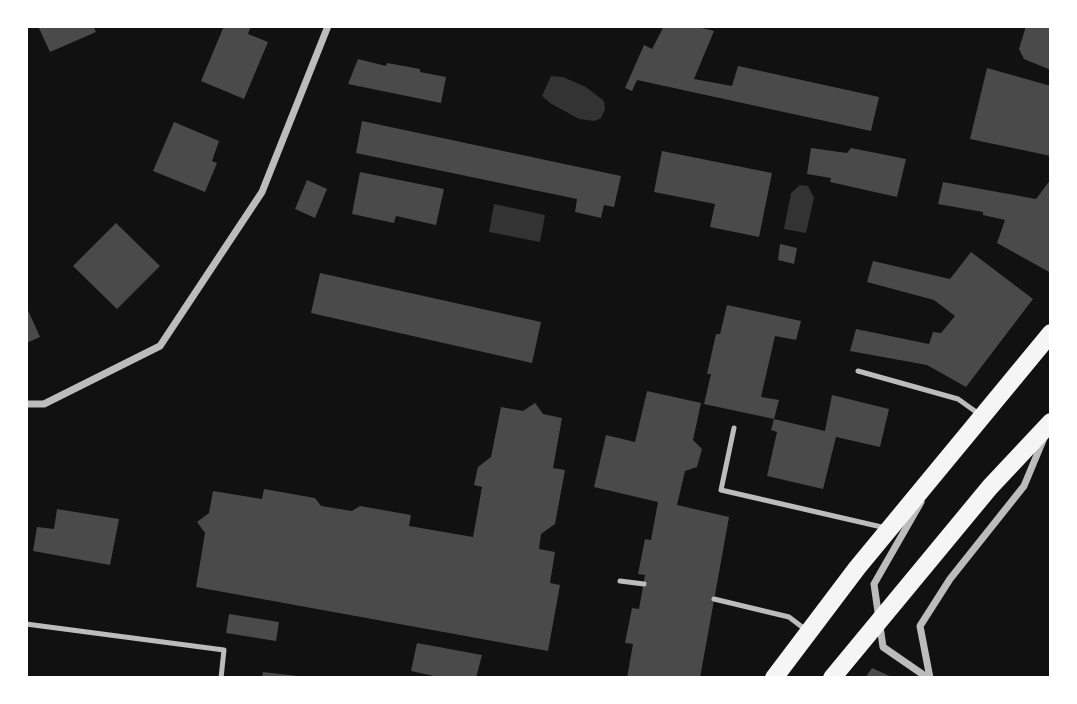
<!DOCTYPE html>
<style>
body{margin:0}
#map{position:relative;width:1077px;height:704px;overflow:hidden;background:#111;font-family:Merriweather,serif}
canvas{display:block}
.frame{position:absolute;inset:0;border:28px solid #fff;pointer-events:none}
</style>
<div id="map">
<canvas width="1077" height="704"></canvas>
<div class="frame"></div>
</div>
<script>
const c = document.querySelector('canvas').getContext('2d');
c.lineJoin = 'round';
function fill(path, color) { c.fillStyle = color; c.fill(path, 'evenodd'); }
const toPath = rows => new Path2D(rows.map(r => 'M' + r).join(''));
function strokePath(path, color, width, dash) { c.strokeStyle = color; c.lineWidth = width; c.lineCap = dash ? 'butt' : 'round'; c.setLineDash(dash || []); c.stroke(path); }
fill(toPath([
 [551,76,563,77,586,87,604,101,605,109,601,118,595,121,579,119,550,103,542,96],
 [800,185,808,186,814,198,806,233,784,229,791,193],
 [494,204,545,215,540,242,489,232]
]), '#333');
fill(toPath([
 [38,26,93,26,96,32,50,52],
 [224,26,251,26,248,34,268,42,244,99,201,81],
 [664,26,694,26,714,31,694,79,732,86,738,66,879,97,871,131,637,80,632,91,625,88,644,45,652,49],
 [1026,26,1051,26,1051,70,1024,59,1019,49],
 [358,59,386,66,387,63,420,69,420,72,446,77,441,103,348,84],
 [987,68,1051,86,1051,156,970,139],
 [362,121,621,176,614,207,604,205,601,218,575,212,577,199,356,153],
 [174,122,219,141,212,161,217,163,205,192,153,171],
 [811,148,847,153,851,148,906,159,897,197,830,182,831,178,807,174],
 [662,151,772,173,759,237,710,227,715,204,654,192],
 [360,172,444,189,436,225,396,216,394,223,352,214],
 [1051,179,1051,273,997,243,1005,220,983,215,983,212,938,204,943,182,1036,199],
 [307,180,327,189,315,218,295,209],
 [116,223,160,266,117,309,73,266],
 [780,244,797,248,794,264,778,260],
 [971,252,1033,299,966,387,927,365,850,351,856,329,929,344,933,332,941,333,955,316,934,300,867,282,873,261,950,279],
 [320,273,541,322,532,363,311,313],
 [727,305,801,321,796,340,775,336,761,397,779,400,774,419,825,431,832,395,889,409,880,447,836,437,823,489,767,476,777,432,771,430,774,419,704,404,711,374,707,374,716,334,720,334],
 [26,306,40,337,26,343],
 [647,391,701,403,693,440,702,449,697,467,685,471,677,505,729,517,700,678,627,678,633,644,625,643,632,608,639,609,645,575,638,574,645,539,651,540,658,502,594,487,606,435,635,442],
 [535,403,543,414,562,418,553,468,565,470,555,524,541,534,539,549,555,552,550,583,560,585,548,651,196,587,205,533,197,522,209,513,213,491,262,499,264,489,315,498,321,506,352,511,360,506,411,515,409,526,473,537,482,487,474,485,478,467,491,457,501,407,523,411],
 [57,509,119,519,110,565,33,551,37,527,54,529],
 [229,614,279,622,276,641,226,633],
 [417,643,482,655,476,678,443,678,411,671],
 [872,668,894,678,865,678],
 [263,672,298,676,297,678,262,678]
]), '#4a4a4a');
strokePath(toPath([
 [858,371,958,399,979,414],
 [734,428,721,490,886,528],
 [620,581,644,584],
 [714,599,789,617,806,630],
 [26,624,224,650,221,678]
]), '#bcbcbc', 5);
strokePath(toPath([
 [26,404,44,404,160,346,262,192,328,26],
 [921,502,874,584,883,647,928,678],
 [930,678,920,626,950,579,1024,486,1044,438]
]), '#bcbcbc', 7);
strokePath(toPath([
 [774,678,857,568,1051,333],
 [832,678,990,487,1051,422]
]), '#f5f5f5', 18);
</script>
